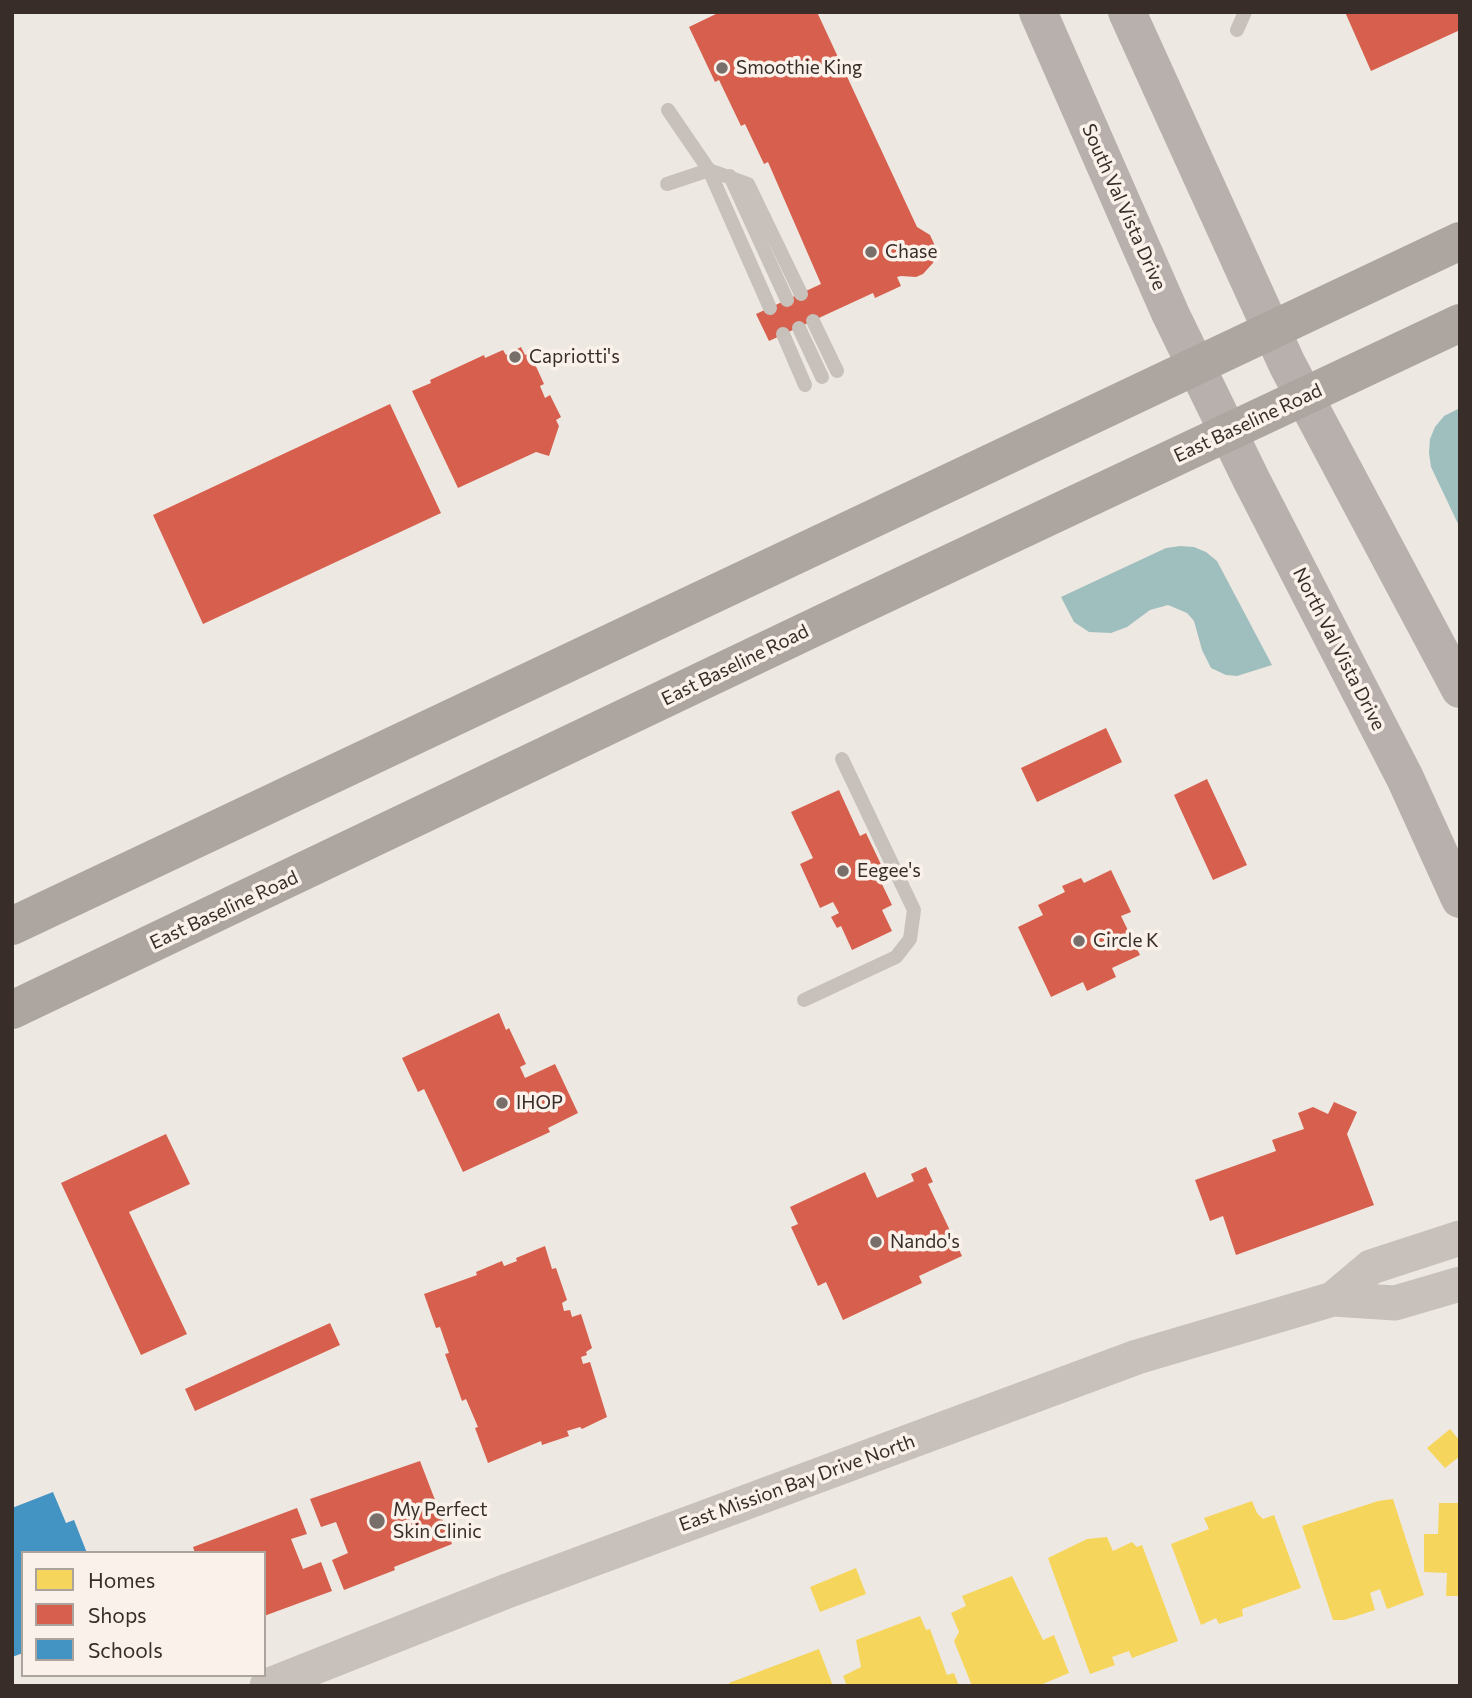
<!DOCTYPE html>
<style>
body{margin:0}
#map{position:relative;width:1472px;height:1698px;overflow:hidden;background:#eee8e2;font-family:Commissioner,sans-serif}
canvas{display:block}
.frame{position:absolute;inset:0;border:14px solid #382d29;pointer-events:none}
.legend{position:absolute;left:21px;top:1551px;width:245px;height:126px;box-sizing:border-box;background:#faf2ea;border:2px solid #aca39d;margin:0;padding:9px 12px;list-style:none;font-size:21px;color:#382d29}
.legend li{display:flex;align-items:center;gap:14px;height:35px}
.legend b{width:35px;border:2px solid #aca39d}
</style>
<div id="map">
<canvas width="1472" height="1698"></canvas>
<div class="frame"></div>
<ul class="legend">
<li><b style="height:19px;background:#f6d55c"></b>Homes</li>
<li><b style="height:19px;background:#d6604d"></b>Shops</li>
<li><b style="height:19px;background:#4393c3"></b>Schools</li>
</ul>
</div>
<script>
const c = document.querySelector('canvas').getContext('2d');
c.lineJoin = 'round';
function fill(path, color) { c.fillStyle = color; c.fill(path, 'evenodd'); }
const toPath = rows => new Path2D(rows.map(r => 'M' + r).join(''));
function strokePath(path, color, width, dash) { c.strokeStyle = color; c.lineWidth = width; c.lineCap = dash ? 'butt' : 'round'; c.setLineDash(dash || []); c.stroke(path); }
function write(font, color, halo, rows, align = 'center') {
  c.font = font + ' Commissioner,sans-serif'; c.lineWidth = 7; c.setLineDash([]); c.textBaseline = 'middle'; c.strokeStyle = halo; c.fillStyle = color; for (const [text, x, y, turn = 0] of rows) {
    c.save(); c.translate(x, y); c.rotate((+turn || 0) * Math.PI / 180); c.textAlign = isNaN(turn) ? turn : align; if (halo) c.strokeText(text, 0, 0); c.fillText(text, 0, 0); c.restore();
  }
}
fill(toPath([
 [1460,408,1460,528,1431,467,1429,453,1430,439,1435,427,1444,416],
 [1180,546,1194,547,1206,552,1217,561,1272,665,1237,676,1226,675,1211,668,1202,650,1194,621,1187,613,1168,605,1150,610,1127,627,1111,633,1089,632,1074,622,1061,597,1166,548]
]), '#9fbfbe');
fill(toPath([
 [1450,1429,1460,1441,1460,1456,1445,1468,1427,1448],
 [1393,1499,1424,1595,1387,1609,1380,1589,1370,1593,1375,1610,1344,1620,1333,1620,1302,1526,1378,1501],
 [1252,1501,1257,1513,1263,1519,1274,1515,1301,1588,1242,1609,1243,1616,1219,1624,1216,1618,1201,1625,1171,1544,1209,1529,1204,1518],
 [1439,1503,1460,1503,1460,1596,1446,1596,1447,1573,1424,1572,1424,1534,1438,1534],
 [1107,1537,1113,1551,1132,1542,1137,1547,1142,1545,1178,1641,1132,1658,1129,1651,1112,1657,1115,1665,1090,1674,1048,1558,1087,1539],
 [856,1568,866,1594,820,1612,810,1587],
 [1012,1576,1043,1640,1054,1635,1069,1673,1038,1686,972,1686,954,1641,959,1632,951,1613,966,1606,962,1596],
 [920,1616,926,1630,930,1629,947,1675,954,1673,959,1686,847,1686,843,1676,861,1667,856,1640],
 [819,1649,833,1686,730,1686,729,1683]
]), '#f6d55c');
fill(toPath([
 [720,12,817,12,917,227,930,235,936,248,933,263,923,274,916,277,901,276,897,277,901,286,875,298,873,293,769,341,756,314,821,284,768,162,764,164,745,124,741,126,719,80,715,82,689,27],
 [1345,12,1460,12,1460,30,1371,71],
 [521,347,525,355,530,353,544,384,540,386,545,398,550,395,561,417,556,420,559,426,549,456,536,452,458,488,412,391,431,383,430,380,484,355,485,358,503,350,506,355],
 [390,404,441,513,203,624,153,515],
 [1106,728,1122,762,1037,802,1021,768],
 [1207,779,1247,865,1213,880,1174,795],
 [839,790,860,836,866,833,887,877,880,880,892,905,882,910,892,931,852,950,841,926,837,928,831,917,839,913,833,902,820,908,800,864,813,858,791,812],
 [1111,870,1131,912,1121,916,1140,955,1112,968,1116,977,1087,991,1083,982,1051,997,1018,927,1043,915,1038,905,1065,892,1062,886,1081,878,1084,883],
 [499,1013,506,1030,509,1028,526,1064,520,1067,525,1078,555,1064,578,1113,548,1128,550,1132,463,1172,424,1089,418,1092,402,1058],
 [1334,1102,1357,1112,1347,1134,1374,1205,1236,1255,1223,1216,1210,1221,1195,1180,1276,1151,1272,1140,1304,1129,1298,1113,1313,1107,1328,1114],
 [166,1134,190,1184,129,1212,187,1334,141,1355,61,1183],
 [926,1167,933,1182,928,1184,962,1256,919,1276,922,1283,843,1320,826,1282,818,1286,791,1227,798,1224,790,1207,865,1172,877,1198,914,1181,911,1174],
 [545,1246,552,1269,556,1268,567,1300,562,1303,564,1311,570,1310,572,1317,581,1314,592,1348,586,1352,587,1355,581,1357,583,1364,590,1362,607,1417,582,1429,580,1427,567,1431,569,1436,542,1445,541,1441,488,1463,475,1428,478,1427,466,1399,462,1401,445,1354,449,1353,440,1327,436,1328,424,1294,477,1275,476,1272,502,1261,504,1266,517,1261,516,1258],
 [330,1323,340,1345,195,1411,185,1389],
 [420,1461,452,1544,394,1567,395,1570,344,1590,332,1560,348,1553,336,1522,321,1527,310,1499],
 [297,1508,307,1534,291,1539,303,1569,321,1562,332,1591,264,1616,264,1553,195,1553,193,1547]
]), '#d6604d');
fill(toPath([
 [53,1492,66,1523,74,1520,87,1553,23,1553,23,1653,12,1657,12,1508]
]), '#4393c3');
strokePath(toPath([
 [1237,30,1245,12],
 [668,110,709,170,770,308],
 [730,176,787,300],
 [667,184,709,170,748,184,801,294],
 [813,321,837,371],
 [799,328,822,377],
 [783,334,805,385],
 [804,1000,896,957,910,939,914,910,842,759]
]), '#c7c0bb', 14);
strokePath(toPath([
 [1333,1299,1371,1267,1460,1238],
 [267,1686,507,1591,1137,1357,1333,1299,1395,1303,1460,1284]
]), '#c7c0bb', 35);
strokePath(toPath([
 [1038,12,1171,315,1251,479,1405,778,1460,899],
 [1127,12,1287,364,1460,689]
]), '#b7b0ac', 38);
strokePath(toPath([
 [12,926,1460,241],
 [12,1010,857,607,1460,323]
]), '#aca5a0', 38);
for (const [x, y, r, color] of [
 [722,68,7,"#786e6a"],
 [871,252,7,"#786e6a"],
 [515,357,7,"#786e6a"],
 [843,871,7,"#786e6a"],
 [1079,941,7,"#786e6a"],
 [502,1103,7,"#786e6a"],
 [876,1242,7,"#786e6a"],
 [377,1521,9,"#786e6a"]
]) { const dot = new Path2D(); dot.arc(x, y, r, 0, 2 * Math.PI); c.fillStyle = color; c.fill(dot); strokePath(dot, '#faf2ea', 2.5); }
write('19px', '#382d29', '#faf2ea', [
 ["Smoothie King",736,68],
 ["Chase",885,252],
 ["Capriotti's",529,357],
 ["Eegee's",857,871],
 ["Circle K",1093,941],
 ["IHOP",516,1103],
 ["Nando's",890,1242],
 ["My Perfect",393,1510],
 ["Skin Clinic",393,1532]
], 'left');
write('19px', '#382d29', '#faf2ea', [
 ["South Val Vista Drive",1124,207,66],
 ["East Baseline Road",1248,423,-25],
 ["North Val Vista Drive",1339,649,63],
 ["East Baseline Road",735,665,-26],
 ["East Baseline Road",224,910,-25],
 ["East Mission Bay Drive North",797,1483,-20]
]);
</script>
